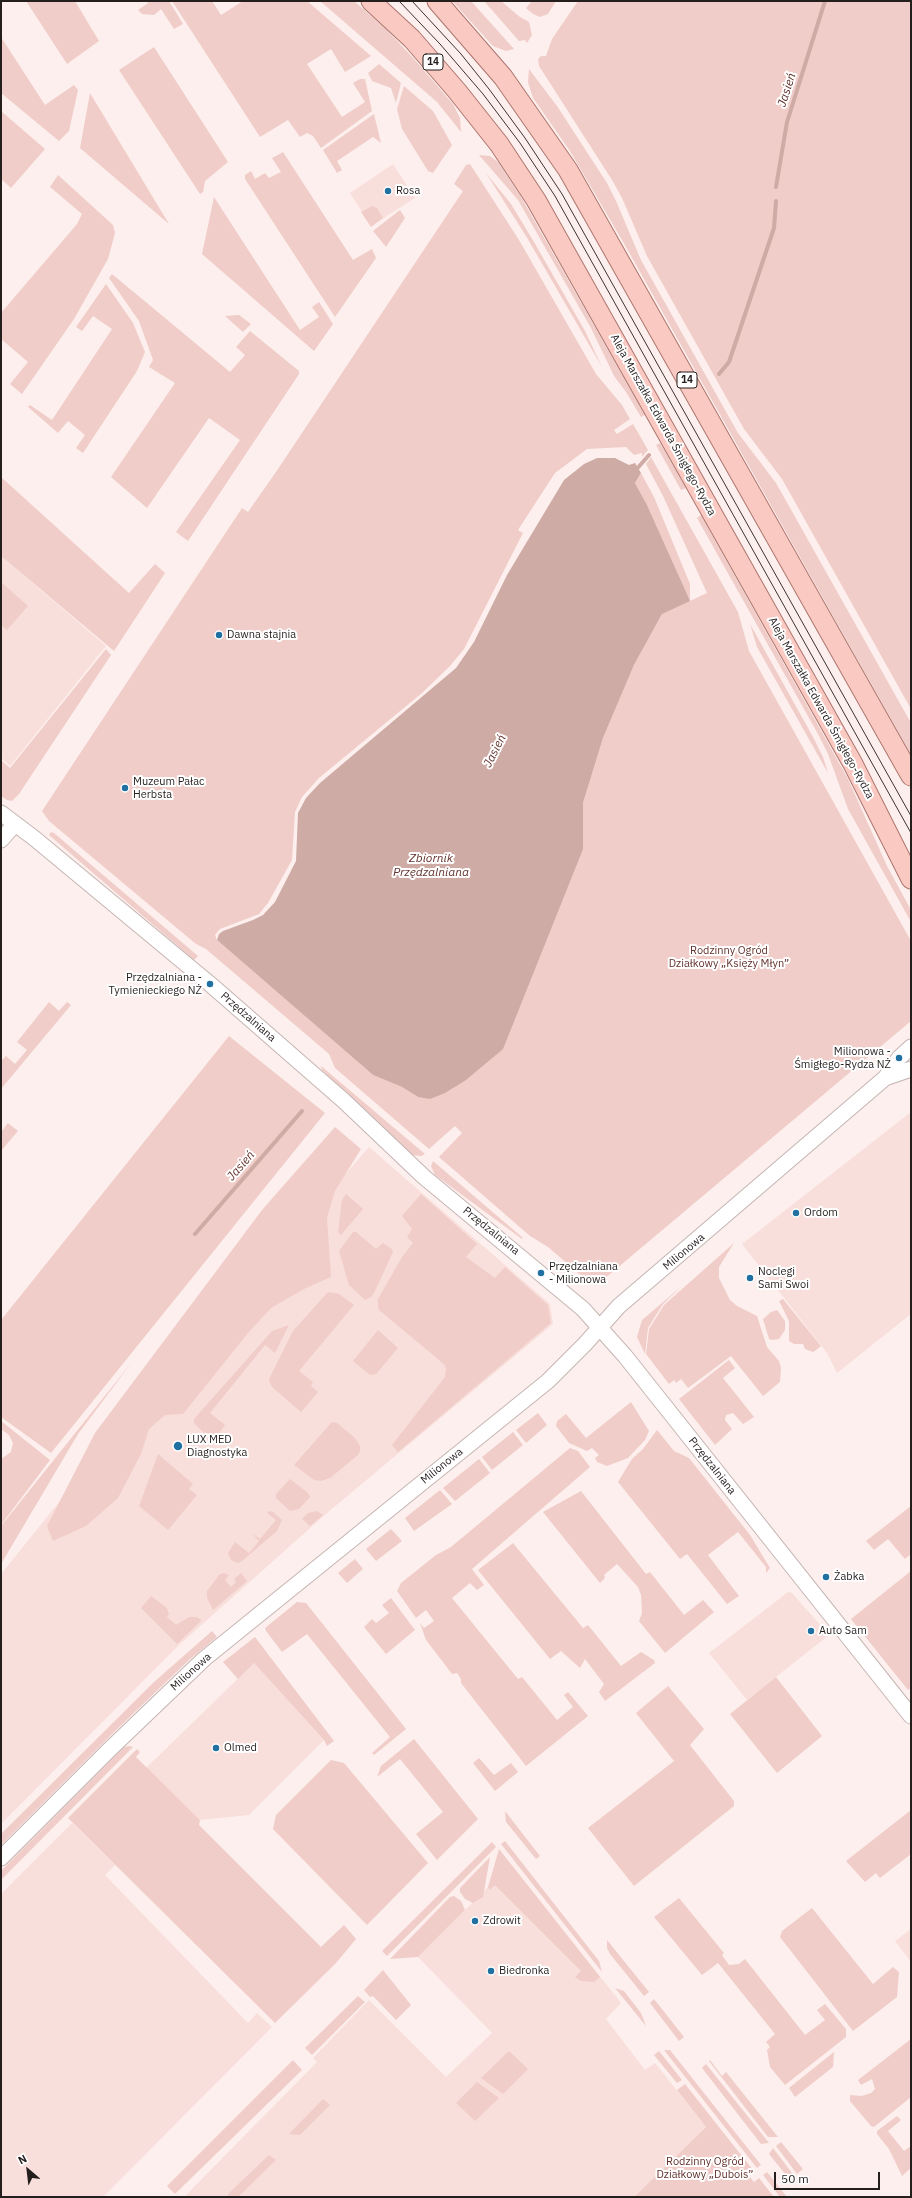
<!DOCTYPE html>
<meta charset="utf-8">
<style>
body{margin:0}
#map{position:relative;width:912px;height:2198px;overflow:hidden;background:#fdefed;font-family:"IBM Plex Sans",sans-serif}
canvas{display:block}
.frame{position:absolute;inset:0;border:2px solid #241e1d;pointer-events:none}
.north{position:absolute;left:8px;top:2150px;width:40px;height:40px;-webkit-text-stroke:3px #fff;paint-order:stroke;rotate:332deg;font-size:11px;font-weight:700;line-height:16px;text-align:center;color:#241e1d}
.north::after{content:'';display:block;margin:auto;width:14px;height:18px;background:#241e1d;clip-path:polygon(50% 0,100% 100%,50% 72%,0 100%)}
.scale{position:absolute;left:774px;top:2172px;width:106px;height:18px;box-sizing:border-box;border:2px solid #241e1d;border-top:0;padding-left:5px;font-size:12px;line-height:14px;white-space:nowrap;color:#241e1d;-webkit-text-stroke:3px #fff;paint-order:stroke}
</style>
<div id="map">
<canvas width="912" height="2198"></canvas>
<div class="frame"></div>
<div class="north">N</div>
<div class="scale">50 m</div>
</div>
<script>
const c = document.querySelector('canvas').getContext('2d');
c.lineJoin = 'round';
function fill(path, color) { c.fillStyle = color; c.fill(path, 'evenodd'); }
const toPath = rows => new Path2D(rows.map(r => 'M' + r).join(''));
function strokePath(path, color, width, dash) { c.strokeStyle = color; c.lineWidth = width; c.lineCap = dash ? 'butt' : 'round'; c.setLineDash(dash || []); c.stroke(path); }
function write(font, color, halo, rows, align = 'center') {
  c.font = font + ' "IBM Plex Sans",sans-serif'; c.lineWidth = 4; c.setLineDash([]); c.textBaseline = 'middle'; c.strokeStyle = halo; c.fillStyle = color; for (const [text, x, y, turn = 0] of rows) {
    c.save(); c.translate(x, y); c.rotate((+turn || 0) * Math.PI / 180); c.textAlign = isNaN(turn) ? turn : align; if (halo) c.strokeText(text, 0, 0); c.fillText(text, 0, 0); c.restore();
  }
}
fill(toPath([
 [393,164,415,198,371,226,350,193],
 [1,556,106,646,10,766,1,758],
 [911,1112,911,1314,837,1373,827,1353,742,1244],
 [369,1147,550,1304,553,1324,327,1513,179,1645,1,1824,1,1574,51,1512],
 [788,1592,792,1593,829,1635,747,1700,709,1653],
 [254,1663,324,1740,249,1815,200,1820,146,1768],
 [72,1823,115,1865,105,1875,248,2023,257,2013,272,2027,103,2197,1,2197,1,1894],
 [511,1864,621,2003,606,2019,645,2070,655,2063,706,2127,634,2197,188,2197,186,2195,317,2062,313,2058,369,2000,446,2077,492,2033,418,1957],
 [911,1929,911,1962,895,1941]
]), '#f9dfdb');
fill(toPath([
 [26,1,75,1,99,41,67,64],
 [147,1,169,1,183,24,174,29,161,9,154,15,142,14,138,10,148,3],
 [172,1,212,1,221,15,243,1,307,1,371,56,345,72,331,49,307,64,342,117,365,102,353,83,360,79,365,79,372,111,321,148,313,136,307,133,300,137,288,120,260,137],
 [320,1,354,1,386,29,415,60,453,104,460,118,461,132,437,102],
 [452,1,471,1,514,49,506,51,493,46],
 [484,1,501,1,520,17,529,22,532,35,527,43,525,40,519,41],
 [532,1,556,1,548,14,540,17,533,14,526,8],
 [578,1,911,1,911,709,782,479,744,429,647,256,622,198,612,180,539,66,538,59,541,56,546,56,552,39],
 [1,37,45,105,74,85,78,90,69,131,59,141,1,93],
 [154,47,228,162,205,181,203,192,200,194,119,70],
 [379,64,401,83,396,103,391,88,372,81,368,73],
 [529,69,557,106,607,183,616,201,641,260,738,433,776,483,911,723,911,755,626,247,570,151,533,98,528,82],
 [404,86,433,111,452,145,433,173,428,171,402,129,397,109],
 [90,93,169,224,80,148],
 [1,111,45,149,11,188,1,179],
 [374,114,381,143,373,137,337,161,342,170,337,173,323,150],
 [283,152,353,260,372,249,376,258,335,317,245,179,245,175,251,171,255,179,265,173,269,178,281,172,272,158],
 [479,155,490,156,498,162,521,197,645,415,641,417,626,392,614,376,591,328,518,200],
 [470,164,519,240,596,374,622,405,630,419,614,430,617,434,633,424,648,450,642,457,642,453,634,455,626,447,587,449,555,473,518,530,523,533,464,649,450,666,422,693,319,778,302,797,295,812,292,860,268,903,259,914,220,929,215,935,217,940,373,1075,402,1087,418,1097,583,849,583,803,603,738,634,665,662,614,646,503,635,483,641,473,654,497,690,584,690,601,707,593,663,496,646,464,651,457,738,612,749,651,911,941,911,1021,597,1285,591,1284,548,1247,530,1236,439,1157,462,1133,455,1126,429,1149,335,1068,329,1054,206,949,196,944,49,821,42,811,242,508,248,512,278,469,463,191,454,184,466,165],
 [486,173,511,204,534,242,585,331,602,367,526,236],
 [58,175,113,225,115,233,108,259,74,319,22,394,10,384,28,362,1,339,1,313,77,224,82,214,50,187],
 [214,197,300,330,319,317,312,307,319,302,333,324,314,351,202,254],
 [372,206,377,208,383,218,371,227,361,212],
 [400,210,405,218,386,247,373,231],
 [112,274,230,372,245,355,236,347,250,331,299,371,299,374,188,541,176,532,240,440,209,418,147,508,111,477,175,383,149,367,153,360,139,321,109,278],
 [106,284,133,323,145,352,137,371,83,453,76,448,85,435,68,421,58,433,28,407,30,405,52,420,112,329,93,316,82,331,76,327],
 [239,315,251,324,243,332,225,316],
 [660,443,686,488,681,490,656,445],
 [1,477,129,593,155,564,165,573,114,651,1,556],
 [701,515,848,779,887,866,911,910,911,922,848,809,828,754,818,734,697,518],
 [1,582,28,606,7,630,1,625],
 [750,624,813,737,823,757,828,773,757,647],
 [106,649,111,655,19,794,12,801,7,800,1,796,1,760,10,768],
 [51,832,54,833,198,956,194,960,49,835],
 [49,1002,59,1011,67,1002,71,1005,1,1089,1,1061,6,1056,15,1064,27,1050,17,1042],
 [229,1036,325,1113,51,1453,1,1417,1,1320],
 [321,1066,425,1154,421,1156,412,1155,322,1070],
 [8,1123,18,1131,1,1151,1,1132],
 [335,1127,361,1149,335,1191,327,1218,331,1277,304,1289,271,1308,248,1333,183,1414,165,1415,149,1429,141,1454,118,1498,86,1526,53,1541,47,1526,95,1433,262,1210],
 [433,1161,523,1238,522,1239,435,1175,431,1166],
 [346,1194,363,1209,341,1235,338,1232,342,1200],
 [421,1194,477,1244,466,1257,495,1278,505,1267,548,1305,551,1323,398,1452,392,1445,445,1377,446,1370,445,1365,379,1310,378,1306,378,1299,402,1257,413,1243,407,1237,412,1229,402,1216],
 [353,1232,356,1232,376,1249,383,1243,392,1249,393,1252,374,1293,371,1297,365,1300,349,1285,339,1251],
 [734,1243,719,1267,719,1278,730,1300,737,1306,757,1316,767,1347,779,1361,781,1368,780,1382,763,1396,731,1356,688,1388,681,1379,676,1383,674,1380,669,1384,646,1354,649,1329,664,1305],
 [682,1286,663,1304,648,1328,645,1354,637,1337,642,1320],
 [328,1292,339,1294,354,1305,299,1371,313,1382,311,1386,318,1392,301,1412,272,1387,269,1381,270,1377,293,1331],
 [783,1299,821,1346,816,1350,813,1352,805,1349,803,1344,794,1344,789,1341,789,1321,779,1301],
 [777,1310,785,1321,785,1330,779,1339,772,1340,769,1339,763,1319,771,1312],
 [289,1325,275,1353,265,1345,210,1413,225,1425,218,1435,212,1437,206,1435,194,1423,194,1419,272,1331],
 [378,1330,398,1348,376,1374,370,1375,353,1361],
 [729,1360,735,1368,723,1378,754,1417,743,1424,733,1413,726,1415,725,1420,732,1429,715,1445,679,1399],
 [132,1362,78,1434,1,1564,1,1526],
 [631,1402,649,1431,645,1440,628,1458,607,1466,597,1462,595,1458,599,1455,592,1448,587,1451,569,1443,556,1426,557,1421,566,1414,586,1438],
 [538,1413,547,1425,526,1443,516,1430],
 [1,1421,50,1460,1,1525,1,1459,11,1452,13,1443,9,1435,1,1429],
 [332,1422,337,1423,355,1438,360,1446,360,1451,358,1455,330,1478,321,1481,314,1480,294,1465],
 [657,1430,674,1451,689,1458,750,1535,770,1568,766,1573,766,1567,738,1532,708,1555,739,1596,727,1604,687,1554,680,1559,618,1482,632,1459,643,1449],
 [513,1432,523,1445,492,1470,482,1457],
 [570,1448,578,1451,590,1467,472,1569,484,1585,477,1590,470,1583,452,1598,518,1679,522,1677,557,1720,573,1707,564,1695,568,1692,588,1716,526,1766,461,1683,461,1679,457,1673,452,1674,426,1640,420,1623,424,1628,434,1621,426,1610,416,1618,397,1591,401,1583,436,1555,451,1547],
 [158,1454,193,1484,189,1489,197,1495,168,1530,139,1506],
 [479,1459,490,1473,455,1501,443,1488],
 [290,1479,308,1493,310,1497,299,1509,290,1511,276,1498,276,1494],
 [440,1490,452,1504,414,1531,405,1518],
 [581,1491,646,1574,650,1572,684,1615,703,1600,714,1612,665,1653,639,1621,642,1613,641,1595,638,1587,617,1564,604,1575,605,1578,600,1583,543,1512],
 [911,1506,911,1554,905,1559,888,1539,874,1550,866,1541],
 [269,1511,273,1512,282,1520,277,1531,242,1561,238,1563,231,1560,228,1553,235,1542,249,1553,259,1541,252,1533,260,1539,276,1520,267,1513],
 [317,1511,323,1515,310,1526,302,1519,308,1513],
 [391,1529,402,1541,376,1561,366,1549],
 [513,1543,583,1628,588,1625,621,1666,641,1652,654,1660,655,1663,605,1701,599,1692,604,1684,585,1659,580,1668,561,1651,550,1659,478,1570],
 [355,1559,363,1569,347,1583,338,1573],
 [911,1571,911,1688,908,1690,851,1619],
 [224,1573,229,1575,225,1580,231,1587,236,1582,234,1579,241,1573,247,1581,213,1610,207,1598,207,1591,220,1574],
 [151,1596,167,1608,169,1614,167,1617,176,1625,189,1617,196,1617,202,1620,177,1644,141,1608],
 [391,1598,415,1630,386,1654,364,1627,372,1619,376,1623,389,1613,382,1605],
 [297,1602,306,1603,406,1729,374,1755,372,1753,390,1737,307,1634,282,1652,266,1631,265,1628],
 [212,1631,217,1637,190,1659,111,1735,1,1845,1,1834,154,1682],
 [255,1637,334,1741,327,1746,324,1740,254,1663,238,1679,223,1662],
 [776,1677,822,1736,777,1773,730,1714],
 [668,1686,704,1729,690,1745,734,1801,734,1806,634,1886,588,1828,674,1761,636,1713],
 [414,1739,478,1819,437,1860,416,1834,443,1812,400,1759,377,1777,381,1766],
 [129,1746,133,1747,1,1880,1,1871,124,1747],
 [137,1749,140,1752,136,1757,200,1820,199,1825,321,1947,344,1925,356,1939,336,1963,275,2023,68,1818],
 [479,1758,494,1775,511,1763,518,1772,495,1791,473,1763],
 [331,1760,344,1763,428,1863,367,1925,273,1829,276,1815],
 [911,1810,911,1854,880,1878,876,1873,865,1882,846,1861],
 [505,1811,540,1856,536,1859,506,1822],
 [505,1841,599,1961,602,1972,501,1844],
 [492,1842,496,1847,387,1956,382,1951],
 [499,1849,600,1977,594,1982,581,1981,575,1977,581,1971,495,1885,490,1890,488,1887],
 [490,1857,483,1897,473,1903,465,1899,460,1892,460,1888],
 [454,1896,461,1901,465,1910,418,1957,390,1959,450,1897],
 [679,1898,724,1953,722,1955,729,1965,739,1964,745,1959,805,2035,825,2020,817,2010,825,2004,846,2029,846,2037,785,2085,770,2067,767,2050,770,2047,766,2042,775,2034,718,1963,702,1975,654,1917],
 [812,1908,873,1984,893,1967,899,1972,897,1997,853,2031,780,1937,782,1931],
 [607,1940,649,1992,644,1996,610,1954,607,1948],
 [383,1970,411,2005,396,2020,373,1996,370,1997,364,1990],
 [615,1988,624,1991,641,2013,646,2026],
 [358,1996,365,2002,312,2055,305,2048],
 [654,1999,684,2037,679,2041,650,2003],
 [911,2039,911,2097,874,2127,871,2126,850,2101,850,2095,862,2096,871,2093,875,2089,872,2079,861,2085,858,2080],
 [664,2050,670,2050,761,2165,757,2168],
 [509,2051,528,2069,503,2094,481,2078],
 [659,2051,682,2080,677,2083,654,2055],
 [834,2052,833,2067,795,2097,789,2088],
 [293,2060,302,2070,175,2194,167,2186],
 [710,2060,722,2076,726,2072,778,2137,768,2137,709,2061],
 [706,2064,769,2143,761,2144,702,2068],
 [477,2082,499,2098,475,2121,456,2103],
 [685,2084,753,2170,748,2175,754,2182,759,2178,774,2197,634,2197,706,2127,677,2090],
 [323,2099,330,2105,300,2135,289,2134],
 [897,2116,901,2120,888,2131,904,2151,911,2146,911,2168,902,2176,889,2149,877,2134,877,2131],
 [781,2142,803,2169,797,2174,776,2146],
 [773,2148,795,2177,790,2180,769,2154],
 [269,2155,276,2160,238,2197,228,2197,228,2194],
 [767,2172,787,2197,780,2197,763,2175]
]), '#f0cdc8');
fill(toPath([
 [597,458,615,458,629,465,635,463,641,473,635,483,646,503,690,601,662,614,634,665,603,738,583,803,583,849,503,1049,466,1080,445,1093,430,1099,418,1097,402,1087,373,1075,217,940,219,934,223,931,253,920,263,915,275,902,296,861,298,813,306,798,320,783,456,668,474,642,507,575,564,480,584,464]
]), '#ceaba5');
strokePath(toPath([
 [776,187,787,122,825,1],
 [719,374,729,362,774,228,776,201],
 [635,471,649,455],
 [195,1234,302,1111]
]), '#ceaba5', 4);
const minor = toPath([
 [1,813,34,838,210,984,344,1101,424,1177,583,1309,625,1356,911,1716],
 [1,840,15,824],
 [885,1078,911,1069],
 [1,1858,109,1750,204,1659,548,1381,585,1344,619,1306,885,1078,899,1058,911,1047]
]);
const major = toPath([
 [371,1,412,39,457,91,499,144,536,200,853,764,911,879],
 [437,1,503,77,568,170,911,776]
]);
strokePath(minor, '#c5b5b3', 17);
strokePath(major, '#ac766e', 21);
strokePath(minor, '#fff', 15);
strokePath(major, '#fac9c2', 19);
strokePath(toPath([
 [399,1,440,44,483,94,520,143,555,196,911,833],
 [412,1,461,54,489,89,525,138,562,194,911,816]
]), '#3a3432', 1);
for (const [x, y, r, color] of [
 [388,191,4,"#2071a2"],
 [219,635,4,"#2071a2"],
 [125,788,4,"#2071a2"],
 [210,984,4,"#2071a2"],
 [899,1058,4,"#2071a2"],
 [796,1213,4,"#2071a2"],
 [541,1273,4,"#2071a2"],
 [750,1278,4,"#2071a2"],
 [178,1446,5,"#2071a2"],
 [826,1577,4,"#2071a2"],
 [811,1631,4,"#2071a2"],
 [216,1748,4,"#2071a2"],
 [475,1921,4,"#2071a2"],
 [491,1971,4,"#2071a2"]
]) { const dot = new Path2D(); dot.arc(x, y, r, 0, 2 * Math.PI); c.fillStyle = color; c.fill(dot); strokePath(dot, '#fff', 1.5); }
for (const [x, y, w] of [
 [433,62,20],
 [687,380,20]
]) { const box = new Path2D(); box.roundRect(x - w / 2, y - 8, w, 16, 3); c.fillStyle = '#fff'; c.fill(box); strokePath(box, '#241e1d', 1); }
write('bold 10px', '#241e1d', null, [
 ["14",433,62],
 ["14",687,380]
]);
write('11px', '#241e1d', '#fff', [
 ["Rosa",396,191],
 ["Dawna stajnia",227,635],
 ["Muzeum Pałac",133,782],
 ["Herbsta",133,795],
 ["Przędzalniana -",202,978,"right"],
 ["Tymienieckiego NŻ",202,991,"right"],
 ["Milionowa -",891,1052,"right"],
 ["Śmigłego-Rydza NŻ",891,1065,"right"],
 ["Ordom",804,1213],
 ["Przędzalniana",549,1267],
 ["- Milionowa",549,1280],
 ["Noclegi",758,1272],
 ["Sami Swoi",758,1285],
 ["LUX MED",187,1440],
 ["Diagnostyka",187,1453],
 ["Żabka",834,1577],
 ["Auto Sam",819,1631],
 ["Olmed",224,1748],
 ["Zdrowit",483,1921],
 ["Biedronka",499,1971]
], 'left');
write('11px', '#241e1d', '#fff', [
 ["Aleja Marszałka Edwarda Śmigłego-Rydza",663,425,61],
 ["Aleja Marszałka Edwarda Śmigłego-Rydza",821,708,61],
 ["Przędzalniana",248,1017,41],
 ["Przędzalniana",491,1231,39],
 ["Milionowa",684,1252,-40],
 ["Milionowa",442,1466,-39],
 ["Przędzalniana",712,1466,52],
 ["Milionowa",191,1672,-42]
]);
write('11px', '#62312b', '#fff', [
 ["Rodzinny Ogród",729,951],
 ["Działkowy „Księży Młyn”",729,964],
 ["Rodzinny Ogród",705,2162],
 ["Działkowy „Dubois”",705,2175]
]);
write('italic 12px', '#63322c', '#fff', [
 ["Jasień",787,90,-72],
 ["Jasień",495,751,-63],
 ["Zbiornik",431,859],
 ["Przędzalniana",431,873],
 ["Jasień",241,1166,-49]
]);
</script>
